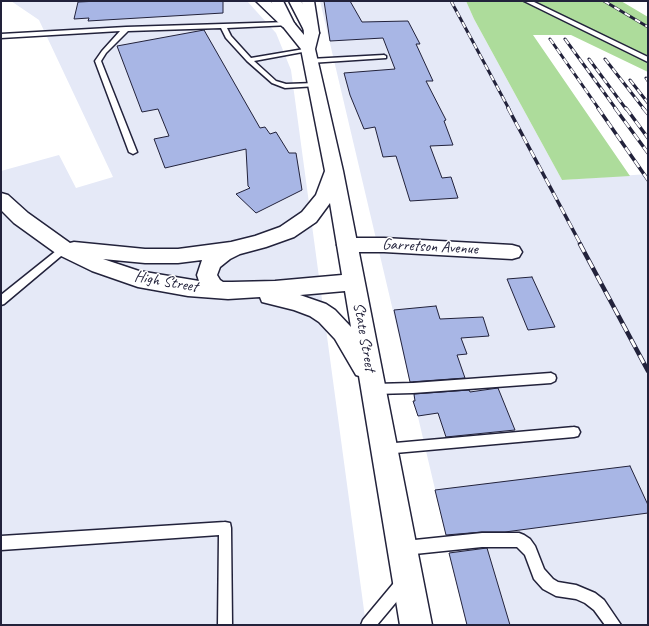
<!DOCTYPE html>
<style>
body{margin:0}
#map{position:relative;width:649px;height:626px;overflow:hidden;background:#fff;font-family:Caveat,sans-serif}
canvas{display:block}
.frame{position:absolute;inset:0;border:2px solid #22223b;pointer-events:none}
</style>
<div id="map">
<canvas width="649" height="626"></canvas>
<div class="frame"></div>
</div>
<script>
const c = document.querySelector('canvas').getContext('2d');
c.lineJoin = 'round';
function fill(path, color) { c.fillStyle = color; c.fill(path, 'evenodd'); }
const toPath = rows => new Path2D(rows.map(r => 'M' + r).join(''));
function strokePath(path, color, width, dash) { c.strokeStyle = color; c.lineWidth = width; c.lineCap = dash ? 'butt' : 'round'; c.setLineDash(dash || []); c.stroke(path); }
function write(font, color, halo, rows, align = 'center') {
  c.font = font + ' Caveat,sans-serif'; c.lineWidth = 3; c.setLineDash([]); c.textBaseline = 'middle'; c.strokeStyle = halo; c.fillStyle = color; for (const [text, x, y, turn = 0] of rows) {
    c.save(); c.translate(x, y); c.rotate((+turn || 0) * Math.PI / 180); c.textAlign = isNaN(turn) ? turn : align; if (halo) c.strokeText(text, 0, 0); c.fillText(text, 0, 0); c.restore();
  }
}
fill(toPath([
 [11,1,247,1,276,33,291,70,366,625,1,625,1,171,59,155,76,188,113,177,39,20],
 [320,1,466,1,474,19,562,180,648,174,648,625,467,625]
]), '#e5e9f7');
fill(toPath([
 [466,1,621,1,648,17,648,72,571,35,533,35,630,176,562,180,474,19]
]), '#addc9b');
const building = toPath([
 [100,1,223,1,223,13,88,21,89,18,74,19,78,2,100,1],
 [324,1,350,1,362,22,408,21,420,44,416,44,433,81,426,81,446,120,444,121,453,145,430,146,442,178,451,177,458,198,410,201,396,156,383,157,375,127,364,129,350,95,344,73,395,69,383,38,330,41,324,1],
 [204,30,260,128,265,127,270,134,276,132,289,153,296,153,302,190,256,213,236,194,250,188,248,186,246,149,165,168,154,139,169,136,158,109,142,112,117,46,204,30],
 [532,277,555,327,528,330,507,279,532,277],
 [436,306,440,319,483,317,489,336,461,338,467,354,457,355,465,378,410,382,394,310,436,306],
 [498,388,515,430,446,437,438,413,418,416,413,401,415,401,414,394,469,390,470,392,498,388],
 [630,466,648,505,648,513,505,532,482,532,446,535,435,490,630,466],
 [487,548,510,625,467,625,449,553,487,548]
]);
fill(building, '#a8b6e5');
strokePath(building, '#22223b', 1);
const lane = toPath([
 [524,1,532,1,648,57,648,62,524,1],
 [288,22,291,24,290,25,227,28,231,36,251,58,310,48,311,49,308,51,254,61,276,81,286,84,315,83,318,85,317,86,285,88,272,83,247,61,226,38,221,28,128,31,106,53,101,61,137,152,133,154,129,152,95,61,102,51,120,31,1,38,1,34,126,27,288,22],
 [384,55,386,56,386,58,310,63,307,61,310,59,384,55],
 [64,246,69,249,67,251,4,304,1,305,1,295,61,247,64,246],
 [551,373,555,375,556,378,555,381,551,383,413,393,374,394,370,392,368,389,370,386,374,384,413,383,551,373],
 [574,427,578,428,580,432,578,436,574,437,384,454,380,453,378,449,380,445,384,444,574,427],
 [225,522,230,523,231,528,232,625,218,625,219,535,1,550,1,536,225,522],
 [482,533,519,533,524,535,530,539,535,546,544,569,553,579,558,582,576,585,595,593,604,600,621,625,605,625,594,610,585,603,576,599,556,596,543,589,534,579,525,555,517,547,482,547,405,555,400,553,398,548,400,543,405,541,482,533],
 [403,576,408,578,410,583,408,588,377,625,361,625,363,620,398,578,403,576]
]);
const street = toPath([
 [347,238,384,238,512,245,519,247,522,252,519,257,512,259,384,252,347,252,340,250,337,245,340,240,347,238]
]);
const secondary = toPath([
 [271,1,283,1,294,23,304,35,302,1,314,1,319,33,315,49,343,171,432,625,400,625,359,376,356,375,335,339,319,322,310,316,294,310,262,302,260,297,228,299,188,296,138,287,92,271,57,254,14,223,1,210,1,193,8,195,28,213,70,243,74,242,145,249,178,249,231,242,255,236,280,227,302,212,316,195,325,171,301,49,281,24,271,1],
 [330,203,342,275,275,281,232,282,223,282,220,280,217,275,220,267,230,259,240,254,266,247,294,237,316,222,330,203],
 [103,259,145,263,178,263,202,260,197,275,199,281,139,271,103,259],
 [345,291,351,327,335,310,326,304,300,295,345,291]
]);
const highway = toPath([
 [256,1,270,1,295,24,293,27,283,27,256,1],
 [289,1,301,1,319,33,317,36,312,37,307,36,289,1]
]);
strokePath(lane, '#22223b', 3);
strokePath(street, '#22223b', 3);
strokePath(secondary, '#22223b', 3);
strokePath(highway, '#22223b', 3);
fill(lane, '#fff');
fill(street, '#fff');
fill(secondary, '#fff');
fill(highway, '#fff');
const railFar2 = toPath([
 [451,1,509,109],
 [604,1,648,27],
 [550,39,599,109],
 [565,39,616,109],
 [589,59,626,109],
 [605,59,644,109],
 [646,78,648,81],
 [630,80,648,103]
]);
const railFar1 = toPath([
 [508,108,581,245],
 [598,108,648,180],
 [615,108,648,153],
 [626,108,648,138],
 [643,108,648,114]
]);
const rail = toPath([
 [580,244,648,371]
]);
strokePath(railFar2, '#22223b', 3);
strokePath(railFar1, '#22223b', 3.5);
strokePath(rail, '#22223b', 4.5);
strokePath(railFar2, '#fff', 2, [6]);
strokePath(railFar1, '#fff', 2.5, [8]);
strokePath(rail, '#fff', 3, [9]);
write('16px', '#22223b', '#fff', [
 ["Garretson Avenue",430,247,3],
 ["High Street",166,282,10],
 ["State Street",364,337,80]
]);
</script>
